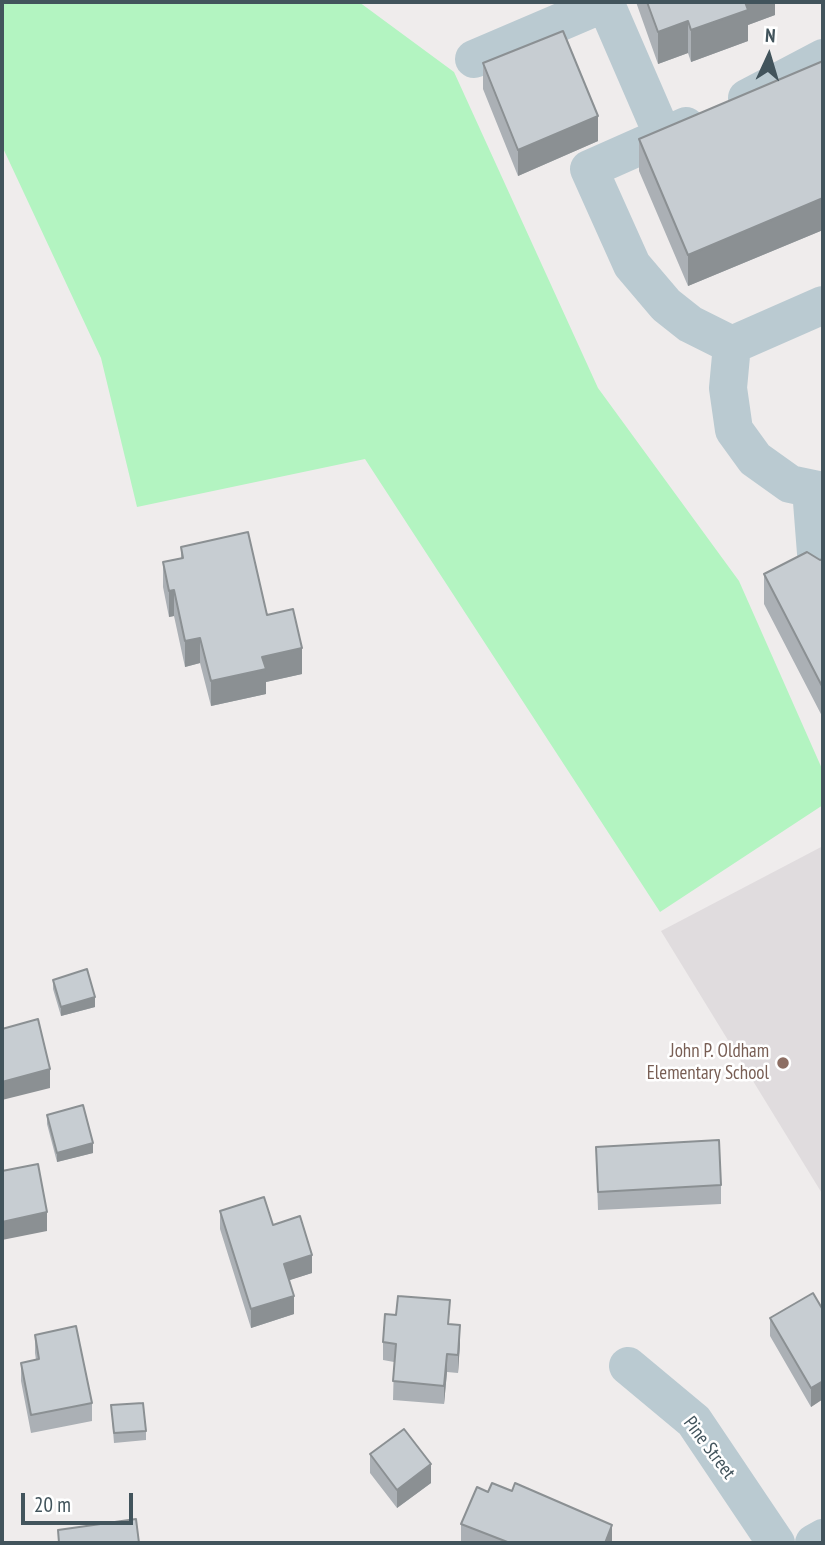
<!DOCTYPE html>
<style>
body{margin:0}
#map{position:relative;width:825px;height:1545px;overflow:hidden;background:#efecec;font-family:"PT Sans Narrow",sans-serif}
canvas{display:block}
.frame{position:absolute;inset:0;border:4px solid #42545c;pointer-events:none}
.north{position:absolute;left:734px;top:21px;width:70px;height:70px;-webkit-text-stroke:5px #fff;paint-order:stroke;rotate:4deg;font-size:19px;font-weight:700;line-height:28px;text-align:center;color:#42545c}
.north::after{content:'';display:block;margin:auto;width:24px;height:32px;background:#42545c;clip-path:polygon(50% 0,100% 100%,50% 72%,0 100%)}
.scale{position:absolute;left:21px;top:1493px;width:112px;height:32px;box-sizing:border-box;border:4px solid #42545c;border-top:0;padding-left:9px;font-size:21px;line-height:24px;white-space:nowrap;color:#42545c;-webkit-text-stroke:5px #fff;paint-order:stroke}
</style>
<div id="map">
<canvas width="825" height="1545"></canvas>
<div class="frame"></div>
<div class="north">N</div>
<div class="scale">20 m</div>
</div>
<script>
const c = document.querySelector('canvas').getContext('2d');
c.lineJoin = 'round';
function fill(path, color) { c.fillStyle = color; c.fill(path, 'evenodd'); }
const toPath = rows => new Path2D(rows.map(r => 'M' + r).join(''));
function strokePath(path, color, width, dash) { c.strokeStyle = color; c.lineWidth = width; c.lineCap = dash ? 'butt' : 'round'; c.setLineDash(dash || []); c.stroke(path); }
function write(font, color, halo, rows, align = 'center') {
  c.font = font + ' "PT Sans Narrow",sans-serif'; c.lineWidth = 5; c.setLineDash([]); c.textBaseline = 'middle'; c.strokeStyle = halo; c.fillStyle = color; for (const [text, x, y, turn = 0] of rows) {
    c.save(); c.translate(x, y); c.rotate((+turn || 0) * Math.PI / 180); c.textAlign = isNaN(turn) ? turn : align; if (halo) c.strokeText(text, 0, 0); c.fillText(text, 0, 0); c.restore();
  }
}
fill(toPath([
 [823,846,823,1195,661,931]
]), '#e0dcde');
fill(toPath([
 [2,2,359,2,454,72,598,388,739,581,823,771,823,805,660,912,365,459,137,507,101,358,2,146]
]), '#b3f4c1');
strokePath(toPath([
 [605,2,663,136],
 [474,59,605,3],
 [747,98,823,58],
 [686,126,589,169,632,265,666,305,690,324,732,345,728,388,734,430,755,459,790,484,823,491],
 [732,345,823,305],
 [811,489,816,553,823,568],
 [628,1366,694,1421,776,1543],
 [814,1543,823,1538]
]), '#bacad1', 38);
fill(toPath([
 [636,2,775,2,775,15,748,25,748,41,691,62,688,53,658,64],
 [823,61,823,230,688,286,639,171,639,139],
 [483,63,598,141,518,176,483,89],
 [181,547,267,615,302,674,266,682,266,694,211,706,200,663,185,667,174,616,169,617,163,587,163,562,181,558],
 [823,559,823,718,764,604,764,574],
 [53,980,95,1007,61,1016,53,989],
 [47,1115,93,1153,57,1162,47,1124],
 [596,1147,721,1185,721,1204,598,1210],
 [220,1211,273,1225,312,1273,289,1280,294,1314,251,1328,220,1229],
 [823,1310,823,1399,811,1407,770,1336,770,1318],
 [449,1324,460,1343,458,1373,447,1372,444,1404,393,1400,394,1362,383,1360,383,1342],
 [35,1335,92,1403,92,1421,31,1433,21,1381,21,1363,36,1360,35,1353],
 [111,1405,146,1431,146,1440,114,1443],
 [370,1454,431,1483,397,1508,370,1473],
 [461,1524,612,1543,461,1543]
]), '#abb0b5');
fill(toPath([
 [742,2,775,2,775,15,748,25,748,41,691,62,691,30],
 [688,21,688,53,658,64,658,32],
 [598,116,598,141,518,176,518,150],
 [823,198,823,230,688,286,688,255],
 [174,590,174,616,169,617,169,591],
 [200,638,200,663,185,667,185,641],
 [302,648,302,674,266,682,266,694,211,706,211,681,262,657],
 [95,997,95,1007,61,1016,61,1007],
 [50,1069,50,1088,2,1100,2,1082],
 [93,1143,93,1153,57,1162,57,1153],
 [47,1212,47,1231,2,1240,2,1222],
 [312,1255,312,1273,284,1282,284,1264],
 [294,1296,294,1314,251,1328,251,1309],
 [460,1325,460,1343,458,1373,458,1355],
 [447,1354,447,1372,444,1404,444,1386],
 [823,1381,823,1399,811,1407,811,1388],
 [431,1464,431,1483,397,1508,397,1490],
 [612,1525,612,1543,605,1543]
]), '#8b9093');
const building = toPath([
 [647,2,745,2,748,10,691,30,688,21,658,32,647,2],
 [563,31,598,116,518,150,483,63,563,31],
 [823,61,823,198,688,255,639,139,823,61],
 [248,532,267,615,293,609,302,648,262,657,266,669,211,681,200,638,185,641,174,590,169,591,163,562,183,558,181,547,248,532],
 [807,552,820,560,823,559,823,688,764,574,807,552],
 [87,969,95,997,61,1007,53,980,87,969],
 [38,1019,50,1069,2,1082,2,1029,38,1019],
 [83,1105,93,1143,57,1153,47,1115,83,1105],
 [719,1140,721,1185,598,1192,596,1147,719,1140],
 [38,1164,47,1212,2,1222,2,1168,2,1171,38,1164],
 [264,1197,273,1225,300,1216,312,1255,284,1264,294,1296,251,1309,220,1211,264,1197],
 [813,1293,823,1310,823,1381,811,1388,770,1318,813,1293],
 [398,1296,450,1300,448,1324,460,1325,458,1355,447,1354,444,1386,393,1381,396,1344,383,1342,385,1314,396,1315,398,1296],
 [76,1326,92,1403,31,1415,21,1363,39,1359,35,1335,76,1326],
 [143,1403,146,1431,114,1433,111,1405,143,1403],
 [404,1429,431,1464,397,1490,370,1454,404,1429],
 [492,1483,512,1491,515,1483,612,1525,605,1543,510,1543,461,1524,477,1487,488,1492,492,1483],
 [136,1519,139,1543,59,1543,58,1530,136,1519]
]);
fill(building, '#c7cdd2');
strokePath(building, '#8b9093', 2);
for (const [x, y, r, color] of [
 [783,1063,7,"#8d6e63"]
]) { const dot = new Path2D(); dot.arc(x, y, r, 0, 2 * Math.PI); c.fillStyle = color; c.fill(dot); strokePath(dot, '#fff', 2.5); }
write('19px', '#785e54', '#fff', [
 ["John P. Oldham",769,1052],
 ["Elementary School",769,1074]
], 'right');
write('19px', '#42545c', '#fff', [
 ["Pine Street",709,1448,53]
]);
</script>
